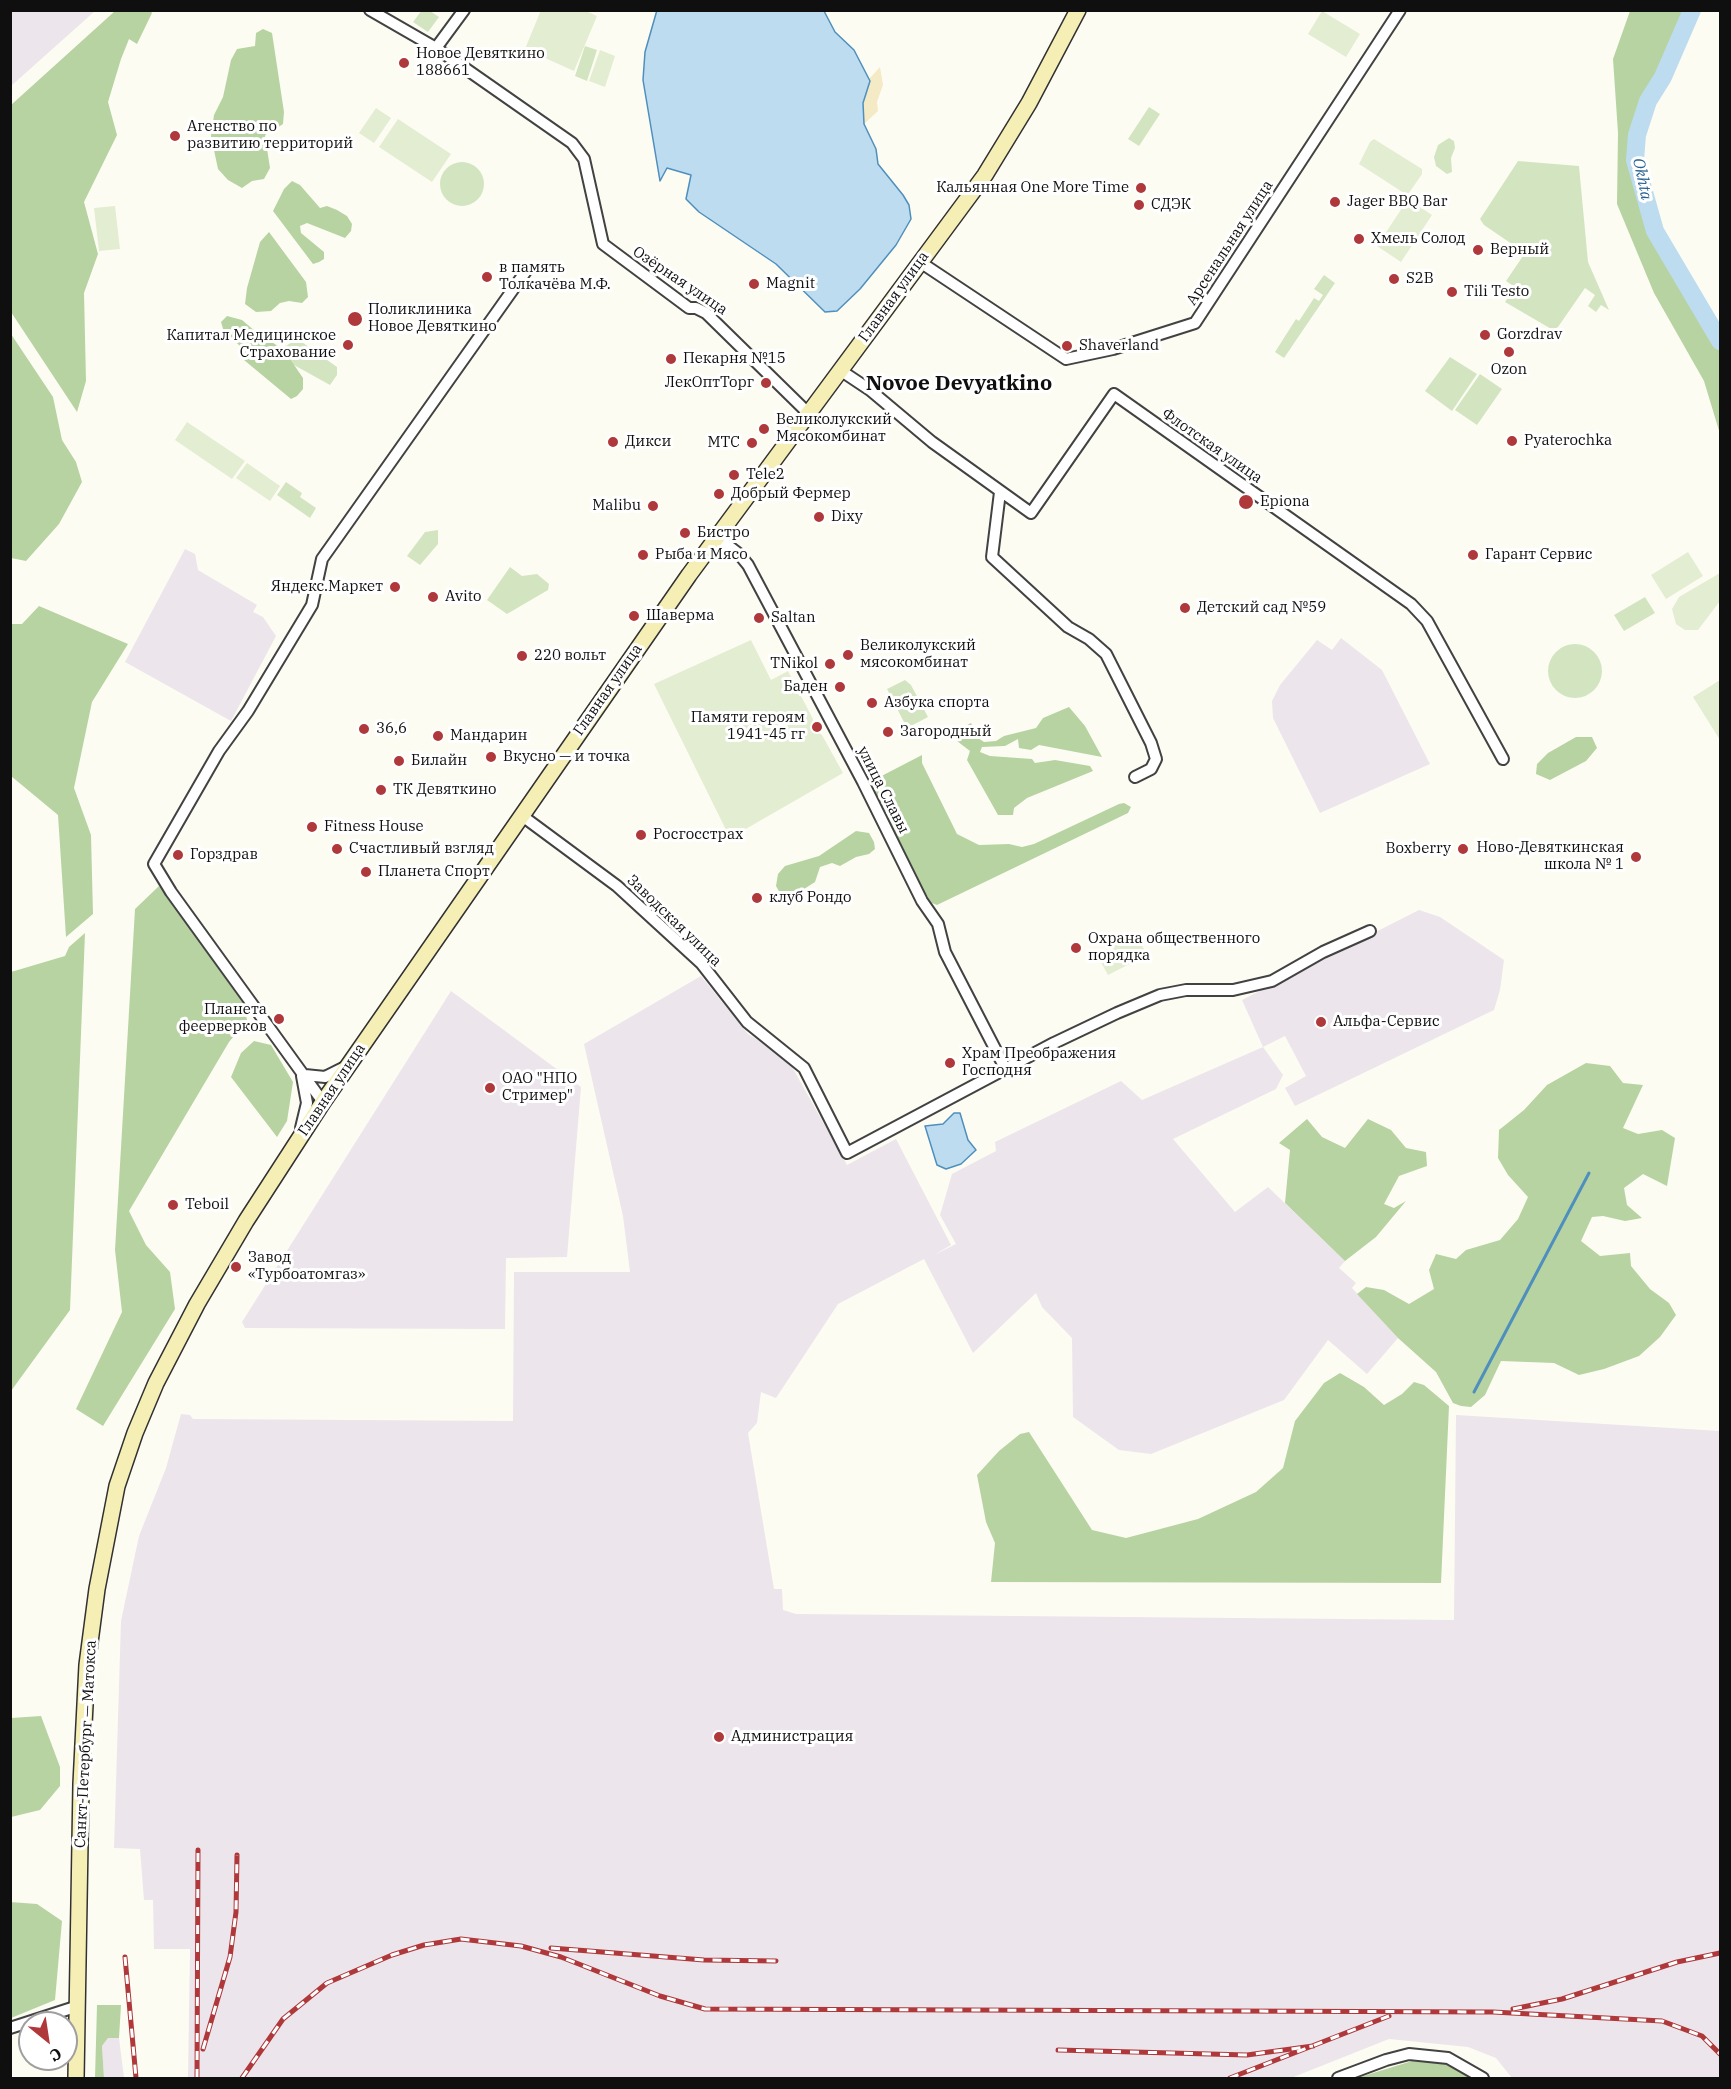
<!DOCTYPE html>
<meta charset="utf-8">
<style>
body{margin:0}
#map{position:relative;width:1731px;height:2089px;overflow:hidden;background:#fdfcf3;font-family:"IBM Plex Serif",serif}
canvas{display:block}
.frame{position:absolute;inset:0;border:12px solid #0f0f0f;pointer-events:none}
.north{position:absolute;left:18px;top:2011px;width:60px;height:60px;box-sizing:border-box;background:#fff;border:2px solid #9f9f9f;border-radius:50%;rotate:150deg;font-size:16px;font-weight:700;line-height:24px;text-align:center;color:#0f0f0f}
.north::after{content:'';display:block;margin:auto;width:21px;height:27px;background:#af383b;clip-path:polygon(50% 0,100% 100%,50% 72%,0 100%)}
</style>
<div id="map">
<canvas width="1731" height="2089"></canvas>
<div class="frame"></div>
<div class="north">С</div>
</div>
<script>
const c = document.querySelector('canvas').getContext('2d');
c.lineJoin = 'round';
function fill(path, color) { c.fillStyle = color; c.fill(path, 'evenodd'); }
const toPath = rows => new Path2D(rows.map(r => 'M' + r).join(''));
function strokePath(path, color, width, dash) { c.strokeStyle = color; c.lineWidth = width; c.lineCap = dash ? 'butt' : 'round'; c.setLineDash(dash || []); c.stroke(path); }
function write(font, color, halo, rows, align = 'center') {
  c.font = font + ' "IBM Plex Serif",serif'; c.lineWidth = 6; c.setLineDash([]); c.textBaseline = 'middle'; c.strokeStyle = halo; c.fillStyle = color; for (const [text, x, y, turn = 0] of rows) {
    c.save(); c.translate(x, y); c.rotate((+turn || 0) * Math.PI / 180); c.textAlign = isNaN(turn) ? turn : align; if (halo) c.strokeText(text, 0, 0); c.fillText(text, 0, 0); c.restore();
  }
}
fill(toPath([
 [11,10,95,10,95,11,11,86],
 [185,549,195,554,198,570,257,605,253,612,263,617,276,636,231,721,125,662],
 [1341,638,1382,670,1430,764,1320,813,1273,718,1272,701,1280,685,1317,640,1332,650],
 [1419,910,1440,917,1504,960,1500,990,1494,1010,1295,1106,1285,1088,1306,1076,1285,1036,1263,1047,1283,1075,1276,1089,1173,1139,1235,1212,1268,1187,1345,1261,1339,1268,1356,1283,1352,1288,1398,1338,1367,1374,1328,1340,1284,1400,1151,1454,1119,1450,1073,1417,1072,1338,1042,1307,1036,1293,973,1353,924,1259,838,1304,776,1398,761,1392,757,1423,748,1433,774,1589,782,1589,783,1610,796,1614,1454,1620,1456,1415,1720,1431,1720,2078,1512,2078,1496,2058,1468,2047,1389,2039,1291,2078,188,2078,190,1949,154,1949,153,1900,144,1900,140,1849,114,1848,121,1621,139,1536,166,1468,181,1414,190,1415,193,1419,513,1421,514,1272,630,1272,623,1216,584,1044,701,976,748,1034,787,1058,847,1165,896,1139,951,1245,934,1255,956,1244,940,1215,952,1174,996,1151,995,1142,1121,1081,1142,1100,1263,1047,1242,1000],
 [451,991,581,1087,567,1257,506,1258,505,1329,245,1328,242,1322],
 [108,2038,119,2038,124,2078,104,2078,102,2046]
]), '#ece5ec');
fill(toPath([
 [422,10,430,11,439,17,428,32,413,22],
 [585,46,597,50,587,81,575,76],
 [1149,107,1160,114,1139,146,1128,139],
 [1449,138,1454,141,1455,148,1451,158,1452,172,1447,174,1436,166,1434,157,1438,145],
 [1518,161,1579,166,1588,262,1609,310,1601,305,1596,312,1588,306,1595,295,1585,288,1558,327,1553,330,1505,302,1515,287,1506,281,1525,253,1484,225,1480,219],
 '440 184a22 22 0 1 1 44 0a22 22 0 1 1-44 0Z',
 [1324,275,1335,283,1284,358,1275,352,1296,319,1299,321,1314,298,1319,301,1323,295,1314,289],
 [299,340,337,367,337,375,330,385,274,354,292,342],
 [1450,357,1477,374,1452,411,1425,391],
 [1480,374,1502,389,1477,425,1455,410],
 [286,482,302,493,300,497,316,508,310,518,277,495],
 [438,530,438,544,420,565,407,556,425,532],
 [510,567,522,576,537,574,549,584,548,590,507,614,487,600],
 [1645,597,1655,613,1624,631,1614,615],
 '1548 671a27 27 0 1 1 54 0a27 27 0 1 1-54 0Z',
 [905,680,911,685,928,717,907,728,887,689]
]), '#d2e5c0');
fill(toPath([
 [115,11,151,11,152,13,137,44,129,39,121,59,108,102,117,135,84,202,98,254,84,293,86,381,77,412,11,312,11,105],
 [1630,11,1684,11,1668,55,1635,123,1633,159,1650,233,1720,346,1720,434,1704,381,1654,293,1617,204,1618,133,1613,59],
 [263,29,272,33,284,112,283,124,277,128,272,123,265,136,270,168,264,179,252,181,242,188,228,180,218,169,211,136,214,115,223,97,231,60,237,49,255,46,256,33],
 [292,181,300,185,320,208,327,206,337,210,347,216,352,224,351,231,345,238,307,223,300,226,301,233,324,252,324,259,319,262,313,264,273,211,284,189],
 [269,232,306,282,308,297,302,303,289,301,280,303,271,311,256,312,245,304,247,288,260,242],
 [227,316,242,320,262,337,275,344,290,359,303,378,303,389,297,396,291,399,244,360,239,345,224,332,221,322],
 [11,334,53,397,62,440,76,462,82,482,59,524,26,561,11,558],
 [39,606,128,644,92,702,78,769,74,788,91,835,93,914,66,937,58,815,11,776,11,624,22,624],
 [1069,707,1085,726,1102,757,1039,745,1031,750,1019,748,1018,739,1005,746,982,747,980,752,990,756,1032,759,1035,763,1055,760,1090,766,1093,771,1027,798,1014,808,1013,815,998,815,967,760,970,751,957,741,954,732,971,723,978,738,984,742,996,741,1004,736,1036,728,1043,718],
 [1576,737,1592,737,1597,748,1586,761,1550,780,1536,774,1537,764,1548,753],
 [922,755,922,763,957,834,979,845,1009,844,1022,847,1034,844,1119,804,1124,803,1131,807,1128,813,937,905,932,903,917,881,868,783],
 [856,831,869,833,874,842,875,849,869,854,856,857,840,866,832,863,820,867,815,882,793,896,780,893,776,886,778,874,785,866,819,856],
 [159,886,244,1004,247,1020,229,1042,129,1211,146,1245,170,1272,175,1309,103,1426,76,1409,122,1312,115,1250,135,909],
 [85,933,70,1310,11,1391,11,972,65,956,69,947],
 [254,1041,271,1045,293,1082,287,1121,277,1137,231,1077,241,1053],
 [1586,1063,1610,1066,1623,1083,1643,1085,1623,1128,1638,1134,1662,1130,1675,1138,1667,1186,1643,1174,1624,1188,1627,1205,1642,1218,1625,1221,1603,1216,1592,1217,1581,1241,1600,1256,1630,1253,1631,1266,1650,1289,1669,1303,1676,1315,1660,1337,1639,1356,1604,1369,1579,1375,1554,1363,1501,1361,1485,1395,1471,1407,1461,1406,1453,1403,1436,1372,1398,1338,1357,1294,1366,1287,1384,1290,1409,1304,1434,1289,1429,1270,1436,1254,1456,1259,1466,1250,1500,1240,1518,1219,1528,1197,1508,1175,1498,1158,1499,1130,1524,1110,1547,1085],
 [1307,1119,1322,1137,1345,1148,1368,1119,1391,1130,1406,1148,1426,1152,1427,1166,1399,1176,1384,1204,1394,1208,1406,1201,1376,1237,1345,1261,1285,1203,1290,1150,1279,1143],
 [1340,1373,1364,1387,1384,1405,1402,1394,1414,1382,1424,1385,1449,1406,1441,1583,991,1582,995,1543,986,1522,977,1475,999,1451,1020,1434,1029,1432,1092,1530,1126,1538,1198,1519,1256,1492,1283,1468,1295,1421,1324,1383],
 [41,1716,60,1767,60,1786,40,1810,11,1817,11,1718],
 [10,1902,37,1904,62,1921,55,2000,11,2018],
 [97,2005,121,2005,119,2038,108,2038,102,2046,104,2078,95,2078],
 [1412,2061,1450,2064,1473,2078,1357,2078]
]), '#b7d3a1');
fill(toPath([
 [880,67,883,85,877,102,878,111,864,124,863,103,869,79]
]), '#f4eac5');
fill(toPath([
 [541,10,586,11,597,16,574,71,525,49],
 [1322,11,1360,34,1346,57,1308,34],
 [600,50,615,56,605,87,589,81],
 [376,108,391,118,374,143,359,133],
 [398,119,451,154,432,182,379,147],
 [1374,139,1422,169,1422,174,1409,193,1404,193,1359,164,1370,142],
 [1408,199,1432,215,1401,262,1377,246],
 [115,206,120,249,99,251,94,208],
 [187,422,245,461,232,479,175,440],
 [247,463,280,486,270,501,236,478],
 [1688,552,1703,576,1666,599,1651,575],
 [1720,573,1720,601,1698,630,1685,630,1676,624,1672,609,1679,597],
 [751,640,771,680,788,671,813,719,812,728,822,735,843,773,730,838,654,684],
 [1720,680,1720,740,1693,697],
 [1136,934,1147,955,1108,975,1097,955]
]), '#e3edd1');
const water = toPath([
 [657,10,824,11,835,32,854,50,870,81,863,103,864,124,876,149,878,164,903,195,909,205,911,219,896,245,860,289,837,311,825,312,776,264,699,212,686,199,691,175,667,168,660,181,643,80,645,52,657,10],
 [954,1113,960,1113,968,1140,976,1150,961,1164,946,1169,937,1165,925,1126,943,1124,954,1113]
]);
fill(water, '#bedcef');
strokePath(water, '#4e8fbd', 1.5);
strokePath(toPath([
 [1474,1392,1589,1173]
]), '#4e8fbd', 3);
strokePath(toPath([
 [1692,10,1663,77,1648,101,1637,135,1635,160,1655,231,1720,341]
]), '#bedcef', 18);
const minor = toPath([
 [370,10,436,48,572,143,584,159,603,244,689,308,696,308,706,313,808,413],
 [436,48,464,10],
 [920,262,1066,359,1113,349,1195,323,1400,10],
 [840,370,870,390,932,442,1031,513,1114,394,1411,604,1427,621,1503,759],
 [1000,492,992,557,1068,627,1089,639,1106,654,1151,743,1156,759,1151,769,1135,777],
 [717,537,739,554,748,565,863,782,922,901,938,924,945,952,1005,1068],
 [521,815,617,886,701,963,747,1022,804,1068,847,1153,1054,1043,1117,1013,1160,995,1186,990,1233,990,1272,981,1323,952,1370,931],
 [305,1075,325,1077,345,1067],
 [323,1102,171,892,154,864,219,751,248,711,312,605,322,559,526,271],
 [301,1128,307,1103,302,1076],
 [10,2028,75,2007],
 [1338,2078,1386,2060,1409,2054,1448,2058,1483,2078]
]);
const secondary = toPath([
 [76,2078,81,1784,87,1665,97,1589,117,1486,135,1433,156,1383,197,1304,246,1221,323,1102,689,575,985,175,1029,103,1078,10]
]);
strokePath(minor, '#424242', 14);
strokePath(secondary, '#313131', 18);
strokePath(minor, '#fff', 10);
strokePath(secondary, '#f5efb6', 15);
const rail = toPath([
 [551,1948,704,1960,776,1961],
 [125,1957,136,2078],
 [1513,2009,1562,1999,1677,1962,1720,1953],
 [203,2049,230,1957,236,1912,237,1855],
 [1058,2050,1247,2055,1313,2046],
 [197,2078,198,1850],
 [242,2078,283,2019,327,1983,392,1955,424,1945,461,1939,521,1946,561,1957,660,1996,705,2009,1493,2012,1662,2021,1702,2036,1720,2054],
 [1230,2078,1389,2016]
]);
strokePath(rail, '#af383b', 5);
strokePath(rail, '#fff', 3, [9]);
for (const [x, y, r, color] of [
 [404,63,6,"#af383b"],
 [175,136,6,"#af383b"],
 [1141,188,6,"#af383b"],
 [1335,202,6,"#af383b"],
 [1139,205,6,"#af383b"],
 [1359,239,6,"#af383b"],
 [1478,250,6,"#af383b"],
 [487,277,6,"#af383b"],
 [1394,279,6,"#af383b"],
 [754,284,6,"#af383b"],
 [1452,292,6,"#af383b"],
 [355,319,8,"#af383b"],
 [1485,335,6,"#af383b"],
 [348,345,6,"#af383b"],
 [1067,346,6,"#af383b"],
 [1509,352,6,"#af383b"],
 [671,359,6,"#af383b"],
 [766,383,6,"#af383b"],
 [764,429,6,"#af383b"],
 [1512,441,6,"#af383b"],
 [613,442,6,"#af383b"],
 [752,443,6,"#af383b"],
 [734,475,6,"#af383b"],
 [719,494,6,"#af383b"],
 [1246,502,8,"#af383b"],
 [653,506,6,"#af383b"],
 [819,517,6,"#af383b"],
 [685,533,6,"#af383b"],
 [643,555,6,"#af383b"],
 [1473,555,6,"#af383b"],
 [395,587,6,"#af383b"],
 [433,597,6,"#af383b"],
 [1185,608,6,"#af383b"],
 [634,616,6,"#af383b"],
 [759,618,6,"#af383b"],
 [848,655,6,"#af383b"],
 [522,656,6,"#af383b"],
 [830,664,6,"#af383b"],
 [840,687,6,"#af383b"],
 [872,703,6,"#af383b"],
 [817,727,6,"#af383b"],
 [364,729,6,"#af383b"],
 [888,732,6,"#af383b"],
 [438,736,6,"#af383b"],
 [491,757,6,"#af383b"],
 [399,761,6,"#af383b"],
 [381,790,6,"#af383b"],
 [312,827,6,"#af383b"],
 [641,835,6,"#af383b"],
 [337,849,6,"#af383b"],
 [1463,849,6,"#af383b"],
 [178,855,6,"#af383b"],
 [1636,857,6,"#af383b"],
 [366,872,6,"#af383b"],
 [757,898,6,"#af383b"],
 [1076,948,6,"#af383b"],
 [279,1019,6,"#af383b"],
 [1321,1022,6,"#af383b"],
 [950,1063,6,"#af383b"],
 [490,1088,6,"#af383b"],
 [173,1205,6,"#af383b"],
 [236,1267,6,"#af383b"],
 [719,1737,6,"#af383b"]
]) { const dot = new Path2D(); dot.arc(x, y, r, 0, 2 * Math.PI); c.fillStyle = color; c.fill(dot); strokePath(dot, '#fff', 2); }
write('15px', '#0f0f0f', '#fff', [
 ["Новое Девяткино",416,54],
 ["188661",416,71],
 ["Агенство по",187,127],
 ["развитию территорий",187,144],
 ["Кальянная One More Time",1129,188,"right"],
 ["Jager BBQ Bar",1347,202],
 ["СДЭК",1151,205],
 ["Хмель Солод",1371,239],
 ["Верный",1490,250],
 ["в память",499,268],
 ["Толкачёва М.Ф.",499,285],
 ["S2B",1406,279],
 ["Magnit",766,284],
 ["Tili Testo",1464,292],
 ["Поликлиника",368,310],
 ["Новое Девяткино",368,327],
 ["Gorzdrav",1497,335],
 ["Капитал Медицинское",336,336,"right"],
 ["Страхование",336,353,"right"],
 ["Shaverland",1079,346],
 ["Пекарня №15",683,359],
 ["Ozon",1509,370,"center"],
 ["ЛекОптТорг",754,383,"right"],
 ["Великолукский",776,420],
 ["Мясокомбинат",776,437],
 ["Pyaterochka",1524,441],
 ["Дикси",625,442],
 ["МТС",740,443,"right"],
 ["Tele2",746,475],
 ["Добрый Фермер",731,494],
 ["Epiona",1260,502],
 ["Malibu",641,506,"right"],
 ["Dixy",831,517],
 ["Бистро",697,533],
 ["Рыба и Мясо",655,555],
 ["Гарант Сервис",1485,555],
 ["Яндекс.Маркет",383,587,"right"],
 ["Avito",445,597],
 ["Детский сад №59",1197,608],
 ["Шаверма",646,616],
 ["Saltan",771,618],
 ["Великолукский",860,646],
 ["мясокомбинат",860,663],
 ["220 вольт",534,656],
 ["ТNikol",818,664,"right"],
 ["Баден",828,687,"right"],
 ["Азбука спорта",884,703],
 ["Памяти героям",805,718,"right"],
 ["1941-45 гг",805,735,"right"],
 ["36,6",376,729],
 ["Загородный",900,732],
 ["Мандарин",450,736],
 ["Вкусно — и точка",503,757],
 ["Билайн",411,761],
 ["ТК Девяткино",393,790],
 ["Fitness House",324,827],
 ["Росгосстрах",653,835],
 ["Ново-Девяткинская",1624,848,"right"],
 ["школа № 1",1624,865,"right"],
 ["Счастливый взгляд",349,849],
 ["Boxberry",1451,849,"right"],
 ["Горздрав",190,855],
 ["Планета Спорт",378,872],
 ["клуб Рондо",769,898],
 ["Охрана общественного",1088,939],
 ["порядка",1088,956],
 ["Планета",267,1010,"right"],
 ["феерверков",267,1027,"right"],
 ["Альфа-Сервис",1333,1022],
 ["Храм Преображения",962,1054],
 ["Господня",962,1071],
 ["ОАО \"НПО",502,1079],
 ["Стример\"",502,1096],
 ["Teboil",185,1205],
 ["Завод",248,1258],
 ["«Турбоатомгаз»",248,1275],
 ["Администрация",731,1737]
], 'left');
write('15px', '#0f0f0f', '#fff', [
 ["Арсенальная улица",1230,243,-57],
 ["Озёрная улица",680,281,34],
 ["Главная улица",894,297,-54],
 ["Флотская улица",1212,446,35],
 ["Главная улица",608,690,-55],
 ["улица Славы",883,790,63],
 ["Заводская улица",674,921,44],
 ["Главная улица",332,1090,-56],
 ["Санкт-Петербург — Матокса",86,1744,-87]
]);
write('italic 16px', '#276292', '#fff', [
 ["Okhta",1642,179,78]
]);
write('bold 21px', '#0f0f0f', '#fff', [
 ["Novoe Devyatkino",959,384]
]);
</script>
